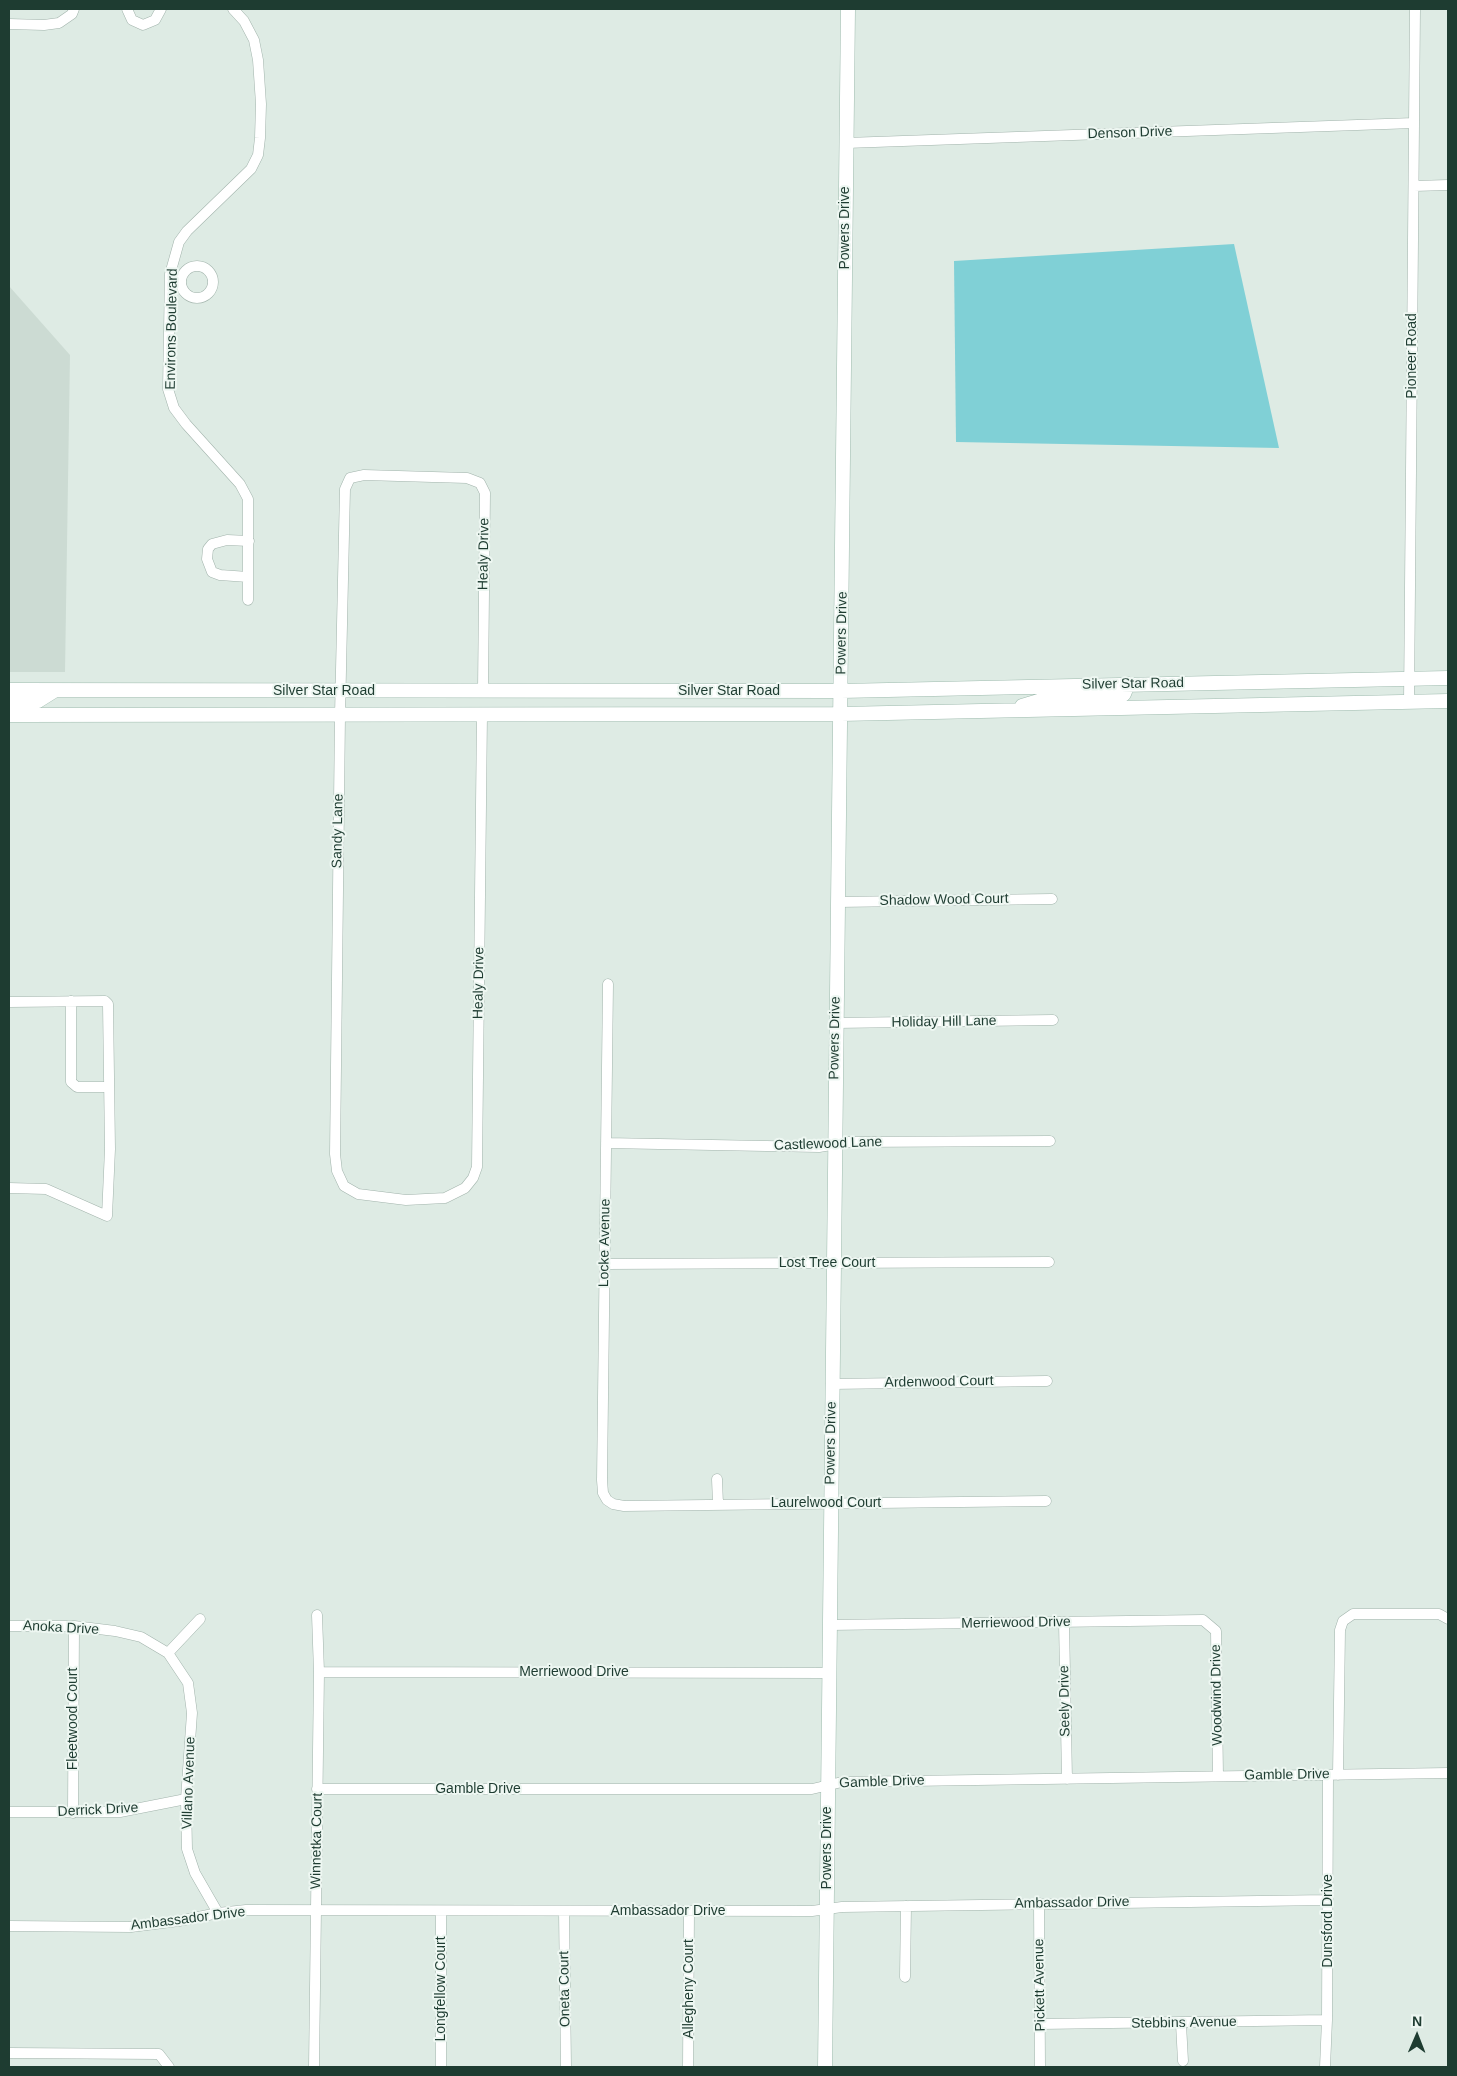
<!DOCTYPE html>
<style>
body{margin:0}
#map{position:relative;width:1457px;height:2076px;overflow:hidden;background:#deebe4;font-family:Arial,sans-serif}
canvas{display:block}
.frame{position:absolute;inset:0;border:10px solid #1e3c31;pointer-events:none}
.north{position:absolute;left:1392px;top:2011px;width:50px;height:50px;-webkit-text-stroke:4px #eef7f2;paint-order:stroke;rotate:1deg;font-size:14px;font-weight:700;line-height:20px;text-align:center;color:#1e3c31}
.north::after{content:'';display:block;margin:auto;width:18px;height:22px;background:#1e3c31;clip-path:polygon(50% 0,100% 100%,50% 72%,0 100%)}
</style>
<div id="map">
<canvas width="1457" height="2076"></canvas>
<div class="frame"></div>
<div class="north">N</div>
</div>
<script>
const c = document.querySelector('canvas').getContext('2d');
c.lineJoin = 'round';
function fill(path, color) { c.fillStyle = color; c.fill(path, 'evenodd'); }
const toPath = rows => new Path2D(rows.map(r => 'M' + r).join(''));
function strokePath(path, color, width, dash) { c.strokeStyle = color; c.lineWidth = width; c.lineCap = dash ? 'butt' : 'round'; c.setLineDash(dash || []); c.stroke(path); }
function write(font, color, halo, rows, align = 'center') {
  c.font = font + ' Arial,sans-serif'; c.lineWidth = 4; c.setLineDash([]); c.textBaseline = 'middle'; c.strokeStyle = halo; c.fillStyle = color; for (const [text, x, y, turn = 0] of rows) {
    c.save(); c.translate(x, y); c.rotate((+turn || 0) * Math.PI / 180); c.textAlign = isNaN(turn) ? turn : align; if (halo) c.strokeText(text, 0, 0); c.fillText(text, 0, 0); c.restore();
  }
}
fill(toPath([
 [9,286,70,355,65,672,9,672]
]), '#ccdbd3');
fill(toPath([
 [1234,244,1279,448,956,442,954,261]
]), '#80d0d6');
const street = toPath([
 [127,9,132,20,143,25,155,20,161,9],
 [233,9,244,21,254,40,258,60,261,104,260,138,258,155,251,169,187,231,179,242,170,274,168,389,174,408,186,424,240,484,248,499,248,600],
 [9,24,44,25,59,23,72,14,74,9],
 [846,143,1414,123],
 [1414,186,1448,185],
 '181 282a16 16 0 1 1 32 0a16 16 0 1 1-32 0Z',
 [248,577,220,575,212,572,207,559,208,549,212,544,227,540,249,541],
 [1409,702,1415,9],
 [482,714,477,1167,473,1178,465,1188,445,1198,406,1200,358,1194,344,1186,337,1171,335,1154,340,715,345,489,350,478,364,475,467,478,480,483,485,493,483,690],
 [837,902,1052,899],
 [608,984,602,1480,603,1493,607,1500,613,1504,624,1506,1046,1501],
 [71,1001,71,1082,77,1087,109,1087],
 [9,1002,105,1001,108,1004,110,1149,107,1216,46,1189,9,1188],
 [835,1023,1053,1020],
 [606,1143,819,1147,849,1142,1050,1141],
 [605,1264,1049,1262],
 [831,1384,1047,1381],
 [717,1479,718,1504],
 [1064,1622,1067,1779],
 [829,1625,1203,1620,1216,1631,1218,1776],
 [9,1626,74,1626,115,1631,141,1637,168,1653,188,1683,192,1713,186,1799,187,1849,195,1873,218,1913],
 [168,1653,200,1619],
 [319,1672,829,1673],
 [1338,1775,1340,1630,1343,1621,1353,1614,1439,1614,1448,1619],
 [317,1789,812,1789,842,1782,1448,1773],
 [9,1812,120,1812,186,1799],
 [73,1813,74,1626],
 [1039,1903,1040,2067],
 [441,1911,441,2067],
 [564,1911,566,2067],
 [9,1926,131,1927,179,1921,218,1913,246,1910,812,1911,842,1907,1328,1900],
 [905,1977,906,1906],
 [1040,2024,1327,2020],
 [1181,2024,1183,2061],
 [9,2053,159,2054,169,2067],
 [314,2067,319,1672,317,1615],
 [688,2067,689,1911],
 [1325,2067,1327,2020,1328,1775]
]);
const secondary = toPath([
 [9,690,841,691,1448,678],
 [9,701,38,701,54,691],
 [1022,706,1042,700,1116,699,1124,694,1128,684],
 [9,715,841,714,1448,701],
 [825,2067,848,9]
]);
strokePath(street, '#a1b3ab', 11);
strokePath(secondary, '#9ebbae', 15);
strokePath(street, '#fff', 10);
strokePath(secondary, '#fff', 14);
write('14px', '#1e3c31', '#eef7f2', [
 ["Denson Drive",1130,133,-2],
 ["Powers Drive",845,228,-90],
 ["Environs Boulevard",172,329,-89],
 ["Pioneer Road",1412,356,-90],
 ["Healy Drive",484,554,-89],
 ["Powers Drive",842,633,-89],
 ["Silver Star Road",1133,684,-1],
 ["Silver Star Road",324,691],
 ["Silver Star Road",729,691],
 ["Sandy Lane",338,831,-89],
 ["Shadow Wood Court",944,900,-1],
 ["Healy Drive",479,983,-89],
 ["Holiday Hill Lane",944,1022,-1],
 ["Powers Drive",835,1038,-89],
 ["Castlewood Lane",828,1144,-2],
 ["Locke Avenue",605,1243,-89],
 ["Lost Tree Court",827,1263],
 ["Ardenwood Court",939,1382,-1],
 ["Powers Drive",831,1443,-89],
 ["Laurelwood Court",826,1503],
 ["Merriewood Drive",1016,1623,-1],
 ["Anoka Drive",61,1628,3],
 ["Merriewood Drive",574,1672],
 ["Woodwind Drive",1217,1695,-91],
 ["Seely Drive",1065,1701,-91],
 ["Fleetwood Court",73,1719,-90],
 ["Gamble Drive",1287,1775,-1],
 ["Gamble Drive",882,1782,-2],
 ["Villano Avenue",189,1783,-88],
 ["Gamble Drive",478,1789],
 ["Derrick Drive",98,1810,-3],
 ["Winnetka Court",317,1841,-89],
 ["Powers Drive",827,1848,-90],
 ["Ambassador Drive",1072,1903,-1],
 ["Ambassador Drive",668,1911],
 ["Ambassador Drive",188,1919,-7],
 ["Dunsford Drive",1328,1921,-90],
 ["Pickett Avenue",1040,1985,-91],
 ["Longfellow Court",441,1989,-90],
 ["Oneta Court",565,1989,-91],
 ["Allegheny Court",689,1989,-90],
 ["Stebbins Avenue",1184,2023,-1]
]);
</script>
